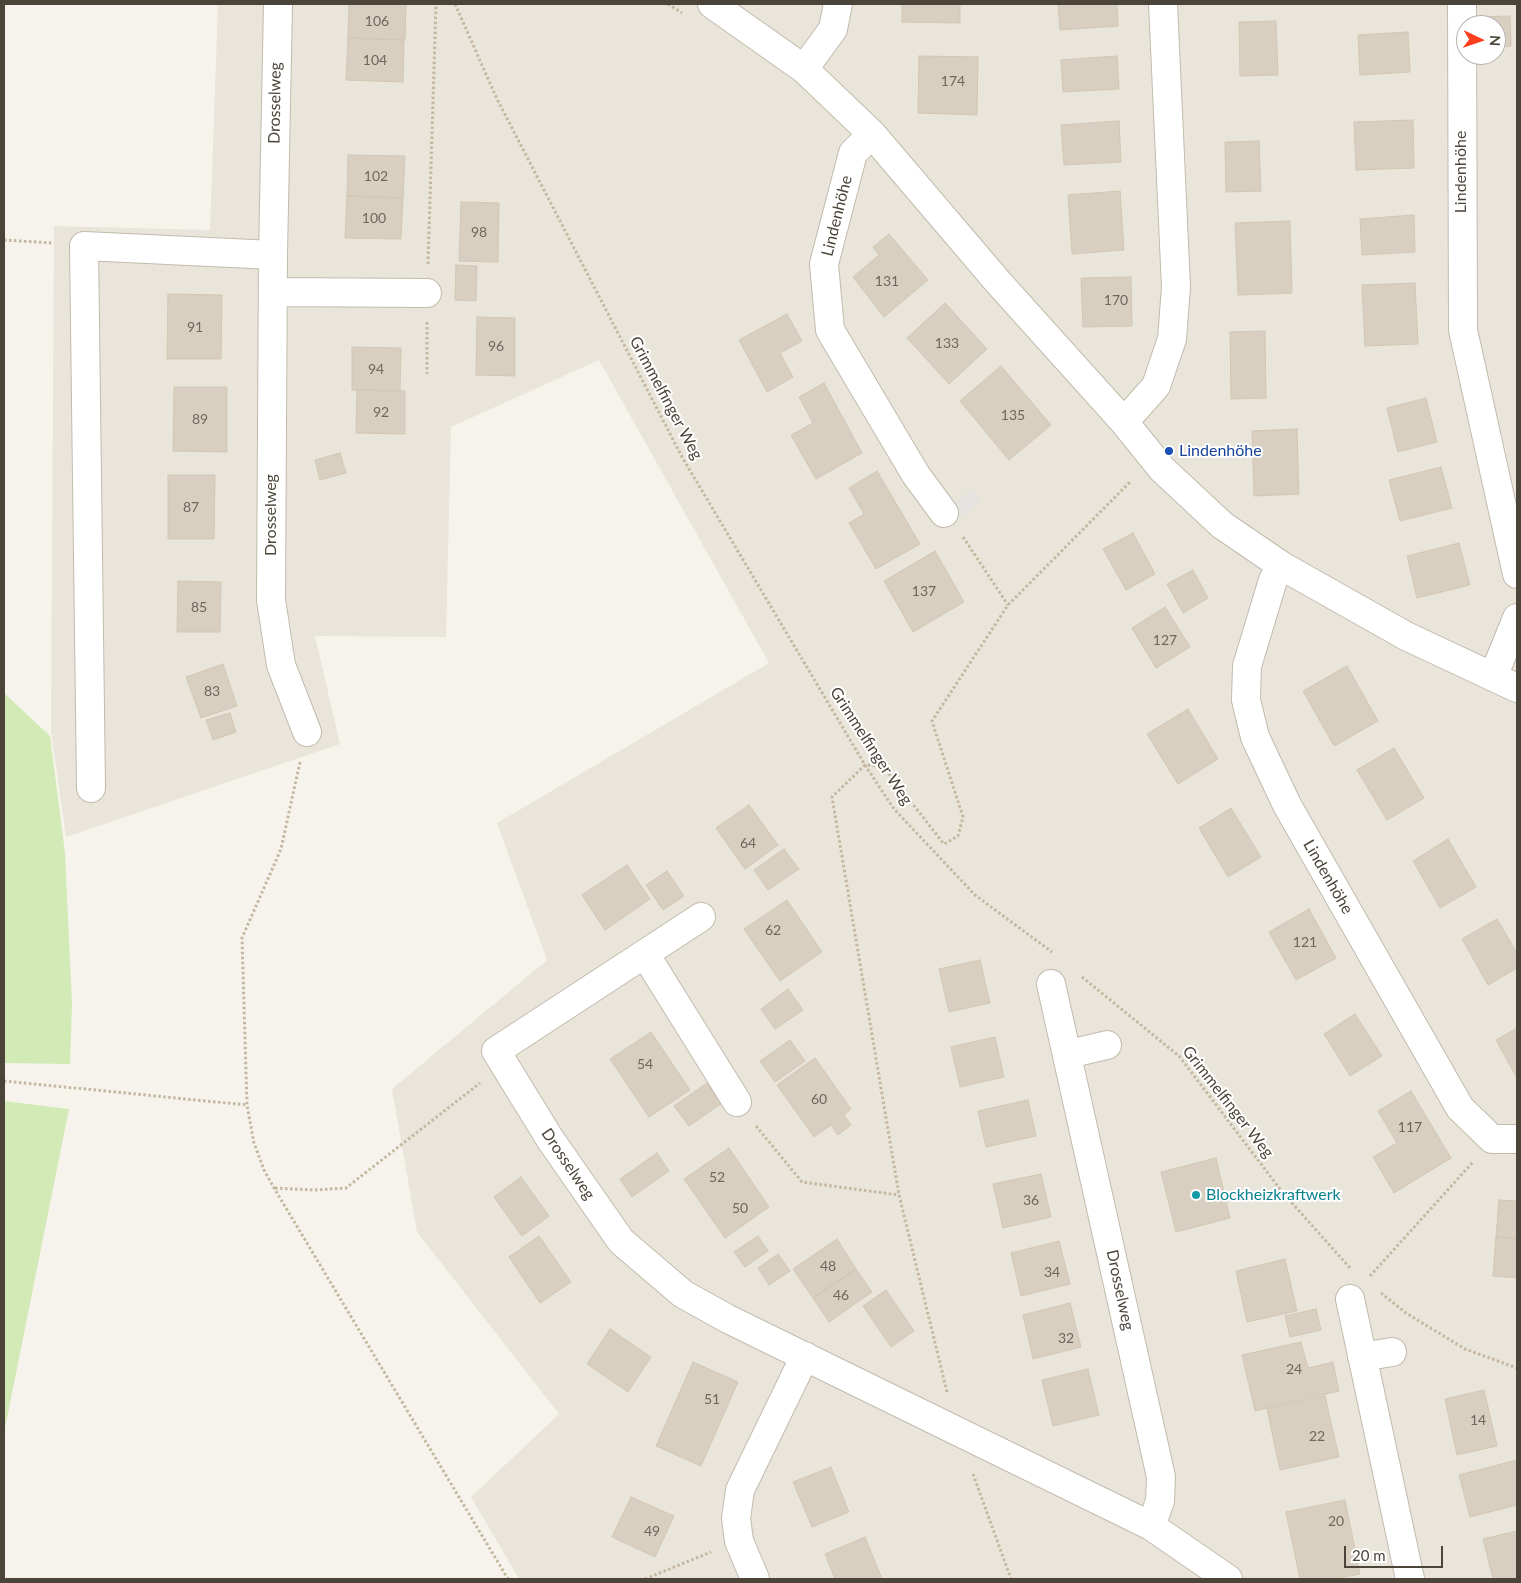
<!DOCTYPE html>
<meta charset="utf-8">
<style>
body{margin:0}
#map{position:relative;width:1521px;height:1583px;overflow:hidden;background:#f6f3ec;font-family:Lato,sans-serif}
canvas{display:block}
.frame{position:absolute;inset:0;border:5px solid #4b4439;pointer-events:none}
.north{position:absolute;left:1456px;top:15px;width:50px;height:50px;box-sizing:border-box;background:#fff;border:1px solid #b7b4b0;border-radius:50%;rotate:93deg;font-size:14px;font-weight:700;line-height:20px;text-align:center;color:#4b4439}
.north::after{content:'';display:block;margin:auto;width:18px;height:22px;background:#fc3f1d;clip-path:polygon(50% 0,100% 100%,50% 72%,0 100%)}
.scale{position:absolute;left:1344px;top:1546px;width:99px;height:22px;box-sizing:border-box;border:2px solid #4b4439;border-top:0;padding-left:6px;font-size:15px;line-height:18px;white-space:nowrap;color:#4b4439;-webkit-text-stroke:4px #fff;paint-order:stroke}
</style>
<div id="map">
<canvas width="1521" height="1583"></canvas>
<div class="frame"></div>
<div class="north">N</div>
<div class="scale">20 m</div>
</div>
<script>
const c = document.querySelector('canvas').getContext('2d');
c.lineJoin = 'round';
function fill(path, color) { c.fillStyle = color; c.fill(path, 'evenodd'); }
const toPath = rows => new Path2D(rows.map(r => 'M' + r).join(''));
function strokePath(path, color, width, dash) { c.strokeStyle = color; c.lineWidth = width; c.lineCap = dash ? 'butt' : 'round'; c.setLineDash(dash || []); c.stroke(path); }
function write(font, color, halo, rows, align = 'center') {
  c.font = font + ' Lato,sans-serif'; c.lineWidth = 4; c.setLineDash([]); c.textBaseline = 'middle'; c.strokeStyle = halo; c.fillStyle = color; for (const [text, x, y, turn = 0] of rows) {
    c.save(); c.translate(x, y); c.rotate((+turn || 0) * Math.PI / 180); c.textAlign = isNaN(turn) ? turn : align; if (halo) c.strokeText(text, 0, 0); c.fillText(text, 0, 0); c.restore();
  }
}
fill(toPath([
 [218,4,1517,4,1517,1579,519,1579,471,1497,559,1414,417,1232,392,1089,547,960,497,823,769,663,599,360,451,427,446,637,315,636,340,744,66,837,51,731,54,226,210,230],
 [1466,25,1496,25,1496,55,1466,55]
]), '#eae5da');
fill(toPath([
 [4,693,50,736,65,853,72,1005,70,1064,4,1063],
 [4,1101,69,1109,4,1433]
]), '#d2eab5');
fill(toPath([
 [970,489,980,500,953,524,944,513]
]), '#e5e3e0');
const building = toPath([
 [349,4,406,4,405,40,348,38,349,4],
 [902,4,960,4,960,23,902,22,902,4],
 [1058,4,1117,4,1118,26,1060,30,1058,4],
 [1510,16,1511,46,1496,47,1496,25,1481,25,1480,17,1510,16],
 [1276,21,1278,75,1240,76,1239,22,1276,21],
 [1408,32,1410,72,1360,75,1358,35,1408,32],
 [348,38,404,40,403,82,346,80,348,38],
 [919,56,978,57,977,115,918,113,919,56],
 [1117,56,1119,89,1063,92,1061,60,1117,56],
 [1413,120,1414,168,1356,170,1354,122,1413,120],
 [1119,121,1121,162,1064,165,1061,125,1119,121],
 [1259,141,1261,191,1226,192,1225,142,1259,141],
 [348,155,405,156,403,198,347,196,348,155],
 [1120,191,1124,250,1072,254,1068,195,1120,191],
 [347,196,403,198,401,239,345,238,347,196],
 [461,202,499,203,498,262,459,261,461,202],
 [1414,215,1415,252,1362,255,1360,219,1414,215],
 [1290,221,1292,293,1238,295,1235,223,1290,221],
 [889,234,928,280,884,317,853,277,879,255,873,247,889,234],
 [456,265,477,266,476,301,455,300,456,265],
 [1131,277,1132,326,1083,327,1081,278,1131,277],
 [1415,283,1418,344,1365,346,1362,285,1415,283],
 [168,294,222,295,221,359,167,359,168,294],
 [945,303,987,349,949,384,907,338,945,303],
 [787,314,802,341,780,353,793,377,767,392,739,340,787,314],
 [477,317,515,318,515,376,476,375,477,317],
 [1265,331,1266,398,1231,399,1230,332,1265,331],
 [352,347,401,348,400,391,352,390,352,347],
 [1001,366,1051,425,1009,460,960,401,1001,366],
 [824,383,862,453,816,479,791,435,813,423,799,397,824,383],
 [174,387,227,387,227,452,173,451,174,387],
 [357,390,405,391,405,434,356,433,357,390],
 [1426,398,1437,442,1398,452,1387,408,1426,398],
 [1297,429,1299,494,1254,496,1252,431,1297,429],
 [340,453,346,473,320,480,315,460,340,453],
 [1441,467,1452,508,1400,521,1389,480,1441,467],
 [877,471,920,544,876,569,849,523,864,514,849,488,877,471],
 [168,475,215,475,214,539,168,539,168,475],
 [1133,533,1155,574,1126,590,1103,549,1133,533],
 [1459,543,1470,585,1417,598,1407,556,1459,543],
 [935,551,964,602,913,632,884,581,935,551],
 [1193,570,1208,598,1183,613,1167,584,1193,570],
 [178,581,221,582,220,632,177,632,178,581],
 [1165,607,1190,647,1156,668,1132,628,1165,607],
 [223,664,237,706,201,718,186,677,223,664],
 [1347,666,1378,721,1334,746,1303,691,1347,666],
 [1188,709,1218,759,1178,784,1147,734,1188,709],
 [230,713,236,732,213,740,206,720,230,713],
 [1394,748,1424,798,1387,820,1357,770,1394,748],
 [749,805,778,845,745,869,716,828,749,805],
 [1231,808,1261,857,1228,877,1199,828,1231,808],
 [1448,839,1476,887,1440,908,1413,861,1448,839],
 [784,849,799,869,768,890,754,870,784,849],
 [627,865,650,899,605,930,582,895,627,865],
 [667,871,684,896,663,910,646,885,667,871],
 [787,900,822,952,780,981,744,929,787,900],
 [1309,909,1336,958,1296,980,1269,932,1309,909],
 [1497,919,1517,953,1517,968,1488,985,1462,939,1497,919],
 [980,960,990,1003,949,1012,939,969,980,960],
 [788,989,803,1010,775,1029,761,1009,788,989],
 [1355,1014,1382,1056,1350,1076,1324,1034,1355,1014],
 [1517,1028,1517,1078,1496,1040,1517,1028],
 [651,1032,690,1090,649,1117,610,1059,651,1032],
 [995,1037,1004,1077,960,1087,951,1047,995,1037],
 [790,1040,805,1061,775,1082,760,1061,790,1040],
 [815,1058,851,1109,844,1115,851,1125,838,1135,831,1125,814,1137,777,1085,815,1058],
 [707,1083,722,1103,689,1126,674,1106,707,1083],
 [1411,1091,1451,1158,1394,1193,1373,1157,1397,1143,1378,1111,1411,1091],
 [1028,1100,1036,1136,986,1147,978,1111,1028,1100],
 [729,1148,769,1207,725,1238,684,1179,729,1148],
 [657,1153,669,1171,632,1197,620,1179,657,1153],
 [1216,1158,1230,1218,1176,1232,1161,1172,1216,1158],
 [1041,1174,1051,1217,1003,1228,993,1184,1041,1174],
 [521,1177,549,1216,522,1236,494,1197,521,1177],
 [1499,1200,1517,1201,1517,1239,1496,1237,1499,1200],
 [539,1236,571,1282,540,1303,509,1257,539,1236],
 [758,1236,768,1251,745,1267,734,1252,758,1236],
 [1496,1237,1517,1239,1517,1278,1493,1276,1496,1237],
 [837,1239,856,1269,813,1298,793,1269,837,1239],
 [1059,1241,1070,1284,1021,1296,1011,1253,1059,1241],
 [778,1254,790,1271,769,1285,758,1268,778,1254],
 [1285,1259,1297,1311,1247,1322,1236,1271,1285,1259],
 [856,1269,872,1292,829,1322,813,1298,856,1269],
 [886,1290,914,1331,891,1347,863,1306,886,1290],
 [1070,1303,1081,1347,1033,1359,1023,1315,1070,1303],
 [1316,1309,1321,1330,1290,1337,1285,1316,1316,1309],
 [610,1329,651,1357,628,1392,587,1364,610,1329],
 [1301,1342,1308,1368,1333,1362,1339,1391,1255,1411,1242,1355,1301,1342],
 [693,1362,738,1382,701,1466,656,1446,693,1362],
 [1088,1369,1099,1415,1053,1426,1042,1380,1088,1369],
 [1484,1390,1497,1446,1457,1455,1445,1399,1484,1390],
 [1325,1396,1339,1457,1280,1470,1267,1409,1325,1396],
 [1517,1460,1517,1505,1470,1517,1459,1475,1517,1460],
 [831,1467,849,1512,812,1527,793,1482,831,1467],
 [631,1497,674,1516,655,1557,612,1537,631,1497],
 [1345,1500,1360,1574,1334,1579,1300,1579,1286,1512,1345,1500],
 [1517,1531,1517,1579,1493,1579,1483,1539,1517,1531],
 [865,1537,882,1579,835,1579,825,1554,865,1537]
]);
fill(building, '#d8cfc1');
strokePath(building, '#d3c7b4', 1);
const minor = toPath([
 [278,4,273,255,271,600,281,665,307,732],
 [712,4,804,69,872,134,998,282,1124,422,1162,469,1222,525,1282,566,1406,636,1517,688],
 [1462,4,1463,330,1517,574],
 [804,69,833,29,838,4],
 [872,134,853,153,824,264,830,330,916,475,944,513],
 [273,292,427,293],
 [1124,422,1156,386,1172,339,1176,287,1163,4],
 [1282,566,1273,580,1247,666,1246,700,1255,737,1287,805,1460,1108,1492,1139,1517,1139],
 [1493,677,1517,618],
 [91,788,84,246,273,255],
 [701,917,496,1051,550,1139,621,1241,683,1294,728,1319,1151,1526,1228,1579],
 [645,954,737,1102],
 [1051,984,1161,1477,1160,1501,1151,1526],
 [1069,1054,1107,1045],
 [1350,1299,1410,1579],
 [1362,1357,1392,1352],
 [755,1579,739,1541,736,1518,740,1490,805,1356]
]);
strokePath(minor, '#c2bbae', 30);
strokePath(toPath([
 [455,4,497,99,682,457,865,765,894,809,975,895,1052,952],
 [668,4,682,13],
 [4,240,53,243],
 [428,264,436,4],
 [427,322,427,374],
 [963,537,1008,605],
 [300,762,281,849,242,938,247,1105,254,1143,264,1170,274,1188,508,1579],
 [1082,977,1179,1056,1283,1193,1351,1269],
 [4,1081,247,1105],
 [756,1126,802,1182,899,1195],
 [275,1188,314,1190,346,1188,480,1083],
 [1370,1276,1473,1162],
 [1381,1293,1406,1313,1465,1349,1517,1368],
 [947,1392,899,1195,832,797,865,765,883,766,944,844,958,836,963,817,932,721,1008,605,1131,481],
 [973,1474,1011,1579],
 [645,1579,711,1552]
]), '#c4b79f', 3, [2.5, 2.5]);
strokePath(minor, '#fff', 28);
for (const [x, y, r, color] of [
 [1169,451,5,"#1a4fb4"],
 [1196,1195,5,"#0f9aa8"]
]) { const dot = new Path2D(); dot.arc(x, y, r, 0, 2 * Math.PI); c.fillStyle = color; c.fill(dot); strokePath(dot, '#fff', 2); }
write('14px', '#6e675b', null, [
 ["106",377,21],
 ["104",375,60],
 ["174",953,81],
 ["102",376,176],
 ["100",374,218],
 ["98",479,232],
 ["131",887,281],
 ["170",1116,300],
 ["91",195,327],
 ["133",947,343],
 ["96",496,346],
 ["94",376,369],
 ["92",381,412],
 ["135",1013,415],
 ["89",200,419],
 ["87",191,507],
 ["137",924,591],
 ["85",199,607],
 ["127",1165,640],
 ["83",212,691],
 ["64",748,843],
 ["62",773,930],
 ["121",1305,942],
 ["54",645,1064],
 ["60",819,1099],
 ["117",1410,1127],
 ["52",717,1177],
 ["36",1031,1200],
 ["50",740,1208],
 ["48",828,1266],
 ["34",1052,1272],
 ["46",841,1295],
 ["32",1066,1338],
 ["24",1294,1369],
 ["51",712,1399],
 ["14",1478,1420],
 ["22",1317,1436],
 ["20",1336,1521],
 ["49",652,1531]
]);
write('16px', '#4b4439', '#fff', [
 ["Drosselweg",275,103,-89],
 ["Lindenhöhe",1461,172,-90],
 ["Lindenhöhe",837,216,-76],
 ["Grimmelfinger Weg",666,398,62],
 ["Drosselweg",271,515,-90],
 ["Grimmelfinger Weg",871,746,57],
 ["Lindenhöhe",1328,877,60],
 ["Grimmelfinger Weg",1228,1102,52],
 ["Drosselweg",568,1164,56],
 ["Drosselweg",1120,1290,78]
]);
write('16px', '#164399', '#fff', [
 ["Lindenhöhe",1179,451]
], 'left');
write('16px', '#0d838f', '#fff', [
 ["Blockheizkraftwerk",1206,1195]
], 'left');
</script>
